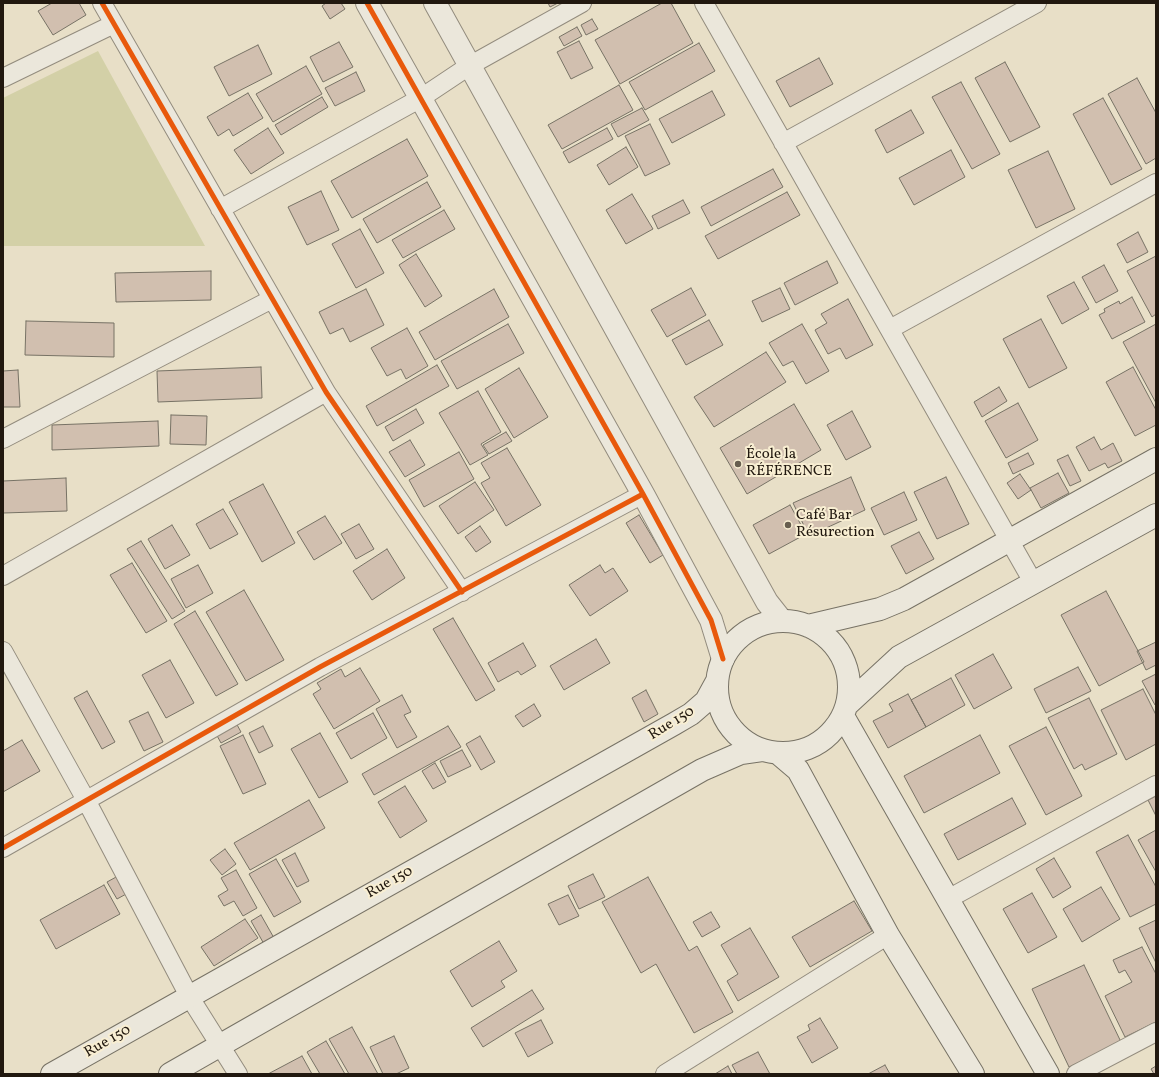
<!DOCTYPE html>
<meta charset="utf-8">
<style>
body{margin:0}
#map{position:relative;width:1159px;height:1077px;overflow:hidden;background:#e8dfc7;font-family:Vollkorn,serif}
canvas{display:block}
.frame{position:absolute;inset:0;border:4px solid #21180f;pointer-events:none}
</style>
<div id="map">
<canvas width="1159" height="1077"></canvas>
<div class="frame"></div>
</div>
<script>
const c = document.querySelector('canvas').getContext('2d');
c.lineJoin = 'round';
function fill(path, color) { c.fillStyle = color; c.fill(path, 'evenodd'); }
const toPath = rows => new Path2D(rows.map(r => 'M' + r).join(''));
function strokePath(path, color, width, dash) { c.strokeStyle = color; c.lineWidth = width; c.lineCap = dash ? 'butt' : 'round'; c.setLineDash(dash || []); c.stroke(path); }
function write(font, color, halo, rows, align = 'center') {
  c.font = font + ' Vollkorn,serif'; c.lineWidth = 4; c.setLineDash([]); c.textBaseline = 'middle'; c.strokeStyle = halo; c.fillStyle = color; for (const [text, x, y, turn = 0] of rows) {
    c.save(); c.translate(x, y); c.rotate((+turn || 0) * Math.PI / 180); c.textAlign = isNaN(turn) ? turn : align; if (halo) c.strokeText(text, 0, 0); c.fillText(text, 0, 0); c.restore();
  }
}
fill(toPath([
 [98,51,205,246,3,246,3,98]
]), '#d3d0a7');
const building = toPath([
 [52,3,79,3,86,15,53,35,38,11,52,3],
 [326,3,341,3,345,9,330,19,322,6,326,3],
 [548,3,558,3,550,7,548,3],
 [662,3,671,3,693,43,620,84,595,40,662,3],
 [592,19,598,29,586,35,581,25,592,19],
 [577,27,582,36,564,46,559,37,577,27],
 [579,41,593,68,571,79,557,52,579,41],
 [339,42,353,67,323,82,310,57,339,42],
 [699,43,715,71,645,110,629,82,699,43],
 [258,45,272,74,229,96,214,67,258,45],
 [819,58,833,84,790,107,776,81,819,58],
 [1005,62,1040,127,1010,142,975,78,1005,62],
 [306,66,322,94,273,122,256,94,306,66],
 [356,72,365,91,335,106,325,88,356,72],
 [1137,78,1156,113,1156,158,1146,164,1108,94,1137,78],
 [961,82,1000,154,972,169,932,97,961,82],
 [619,85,633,110,562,149,548,125,619,85],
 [712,91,725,115,672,143,659,119,712,91],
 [248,93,263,118,233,136,229,129,218,136,207,117,248,93],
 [322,97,328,107,281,135,275,125,322,97],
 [1103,98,1142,169,1111,185,1073,114,1103,98],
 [642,108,649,120,618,137,611,124,642,108],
 [911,110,924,133,887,153,875,130,911,110],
 [650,124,670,164,645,176,625,136,650,124],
 [268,128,284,153,251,174,234,150,268,128],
 [607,128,613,139,569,163,563,152,607,128],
 [407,139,428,176,352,218,331,181,407,139],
 [626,147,638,167,609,185,597,165,626,147],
 [951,150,965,177,914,205,899,178,951,150],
 [1048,151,1075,209,1036,228,1008,170,1048,151],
 [773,169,783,187,711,226,701,207,773,169],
 [427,182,441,207,377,243,363,219,427,182],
 [321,191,339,230,307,245,288,207,321,191],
 [787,192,800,215,718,259,705,236,787,192],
 [632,194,653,229,626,244,606,210,632,194],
 [683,200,690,213,658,229,652,216,683,200],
 [444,210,455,229,403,258,392,240,444,210],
 [360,229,384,273,356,288,332,244,360,229],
 [1138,232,1148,252,1127,263,1117,244,1138,232],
 [416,254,442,296,425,307,399,265,416,254],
 [1156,256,1156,314,1152,317,1127,271,1156,256],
 [827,261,838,283,795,305,784,283,827,261],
 [1104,265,1118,291,1096,303,1082,277,1104,265],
 [211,271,211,300,116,302,115,273,211,271],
 [1074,282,1089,309,1062,324,1047,296,1074,282],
 [691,288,706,315,667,337,651,310,691,288],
 [780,288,790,309,762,322,752,301,780,288],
 [366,289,384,325,350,342,343,328,330,334,319,312,366,289],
 [494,289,509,317,435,360,419,332,494,289],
 [1132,297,1145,322,1112,339,1099,315,1105,312,1104,309,1119,301,1120,304,1132,297],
 [848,299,873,345,846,359,840,348,828,354,815,330,827,323,821,314,848,299],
 [1041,319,1067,368,1029,388,1003,339,1041,319],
 [709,320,723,345,686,365,672,340,709,320],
 [26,321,114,323,114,357,25,355,26,321],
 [508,324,524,353,457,389,441,361,508,324],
 [802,324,829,371,806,384,793,361,783,366,769,343,802,324],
 [1156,324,1156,403,1123,342,1156,324],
 [407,328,428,366,406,379,401,369,387,376,371,348,407,328],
 [766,352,786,382,714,427,694,397,766,352],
 [437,365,449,386,377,426,366,406,437,365],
 [261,367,262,398,158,402,157,371,261,367],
 [1133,367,1156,410,1156,425,1135,436,1106,382,1133,367],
 [519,368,548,417,514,438,485,389,519,368],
 [18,370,20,407,3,407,3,371,18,370],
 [999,387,1007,401,982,417,974,402,999,387],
 [478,391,501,432,481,444,488,455,470,465,439,413,478,391],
 [1018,403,1038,440,1006,458,985,421,1018,403],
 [794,404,821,450,747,494,720,448,794,404],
 [416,409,424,423,393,441,385,427,416,409],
 [852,411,871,447,846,460,827,425,852,411],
 [171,415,207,416,206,445,170,444,171,415],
 [158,421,159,446,52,450,52,425,158,421],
 [506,432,512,441,489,454,483,445,506,432],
 [1094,437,1101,450,1113,443,1122,461,1108,468,1105,463,1089,471,1076,447,1094,437],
 [410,440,425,465,405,477,389,452,410,440],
 [507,448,541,505,506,526,481,483,490,478,481,463,507,448],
 [459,452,474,479,424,507,409,480,459,452],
 [1028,453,1034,464,1013,474,1008,463,1028,453],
 [1068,455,1081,481,1070,486,1057,460,1068,455],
 [1058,473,1069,493,1041,508,1030,488,1058,473],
 [1020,474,1031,490,1018,499,1007,483,1020,474],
 [851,477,865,510,809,536,793,503,851,477],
 [946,477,969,524,937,539,914,492,946,477],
 [66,478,67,511,3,513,3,481,66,478],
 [475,482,494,510,458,534,439,506,475,482],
 [263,484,295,543,262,562,229,502,263,484],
 [904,492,917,520,884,535,871,508,904,492],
 [790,505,806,534,769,554,753,525,790,505],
 [223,509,238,534,210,549,196,524,223,509],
 [639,515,663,555,650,563,626,523,639,515],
 [325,516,342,543,314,560,297,532,325,516],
 [359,524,374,549,356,559,341,534,359,524],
 [172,525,190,555,165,569,148,539,172,525],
 [480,526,491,542,476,552,465,537,480,526],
 [919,532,934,559,906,574,891,546,919,532],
 [141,541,185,611,172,619,127,549,141,541],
 [387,549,405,578,372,600,353,571,387,549],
 [132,563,167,621,146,633,110,575,132,563],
 [198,565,213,593,186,608,171,579,198,565],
 [600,565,605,573,613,568,628,591,590,616,569,585,600,565],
 [244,590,284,660,246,681,206,612,244,590],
 [1106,591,1144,662,1099,686,1061,615,1106,591],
 [195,611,238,684,216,696,174,624,195,611],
 [453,618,495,690,476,701,433,629,453,618],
 [596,639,610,663,564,690,550,666,596,639],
 [1156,642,1156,665,1146,670,1137,651,1156,642],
 [523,643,536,666,521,675,518,671,498,682,488,663,523,643],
 [993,654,1012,688,974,709,955,675,993,654],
 [170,660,194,703,166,718,142,675,170,660],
 [1078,667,1091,691,1046,713,1034,689,1078,667],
 [360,668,380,701,334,729,313,694,321,689,317,683,341,669,345,677,360,668],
 [1156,674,1156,704,1155,705,1142,681,1156,674],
 [951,678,965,705,926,727,911,700,951,678],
 [1143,689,1156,715,1156,744,1126,760,1101,710,1143,689],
 [646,690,658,714,644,722,632,698,646,690],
 [87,691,115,742,102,749,74,698,87,691],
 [908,694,926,727,888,748,873,721,893,711,889,704,908,694],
 [402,695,411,712,404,715,417,737,397,748,376,709,402,695],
 [1089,698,1117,754,1085,770,1082,764,1074,769,1048,718,1089,698],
 [534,704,541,716,523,727,515,716,534,704],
 [148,712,163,742,144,751,129,721,148,712],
 [373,713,387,738,351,759,336,733,373,713],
 [235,721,241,732,221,743,215,732,235,721],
 [263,726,273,746,259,753,249,733,263,726],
 [448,726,461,747,374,795,362,774,448,726],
 [1046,727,1082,796,1046,815,1009,746,1046,727],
 [320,733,348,782,319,798,291,749,320,733],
 [243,735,266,784,243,794,220,746,243,735],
 [980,735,1000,773,924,813,904,776,980,735],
 [480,736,495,762,481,770,466,744,480,736],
 [22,740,40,771,3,792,3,751,22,740],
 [462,750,471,766,448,777,440,761,462,750],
 [435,763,446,782,433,789,422,771,435,763],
 [405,786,427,821,400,838,378,802,405,786],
 [1156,796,1156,816,1148,800,1156,796],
 [1012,798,1026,824,958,860,944,834,1012,798],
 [309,800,325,828,250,870,234,843,309,800],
 [1156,830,1156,872,1138,840,1156,830],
 [1128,835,1156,887,1156,904,1130,917,1096,852,1128,835],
 [225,849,236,864,222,875,210,860,225,849],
 [295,853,309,881,297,887,282,860,295,853],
 [1054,858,1071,887,1053,898,1036,869,1054,858],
 [276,859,301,902,274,917,249,874,276,859],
 [236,870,257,908,243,916,234,901,224,906,218,896,228,890,221,878,236,870],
 [593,874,605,897,579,909,568,886,593,874],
 [118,876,128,893,117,899,107,882,118,876],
 [648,877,689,951,697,946,733,1012,694,1033,656,964,641,973,602,902,648,877],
 [104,885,120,914,56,949,40,920,104,885],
 [1101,887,1120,919,1082,942,1063,909,1101,887],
 [1032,893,1057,937,1028,953,1003,909,1032,893],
 [568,895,579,916,559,925,548,904,568,895],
 [854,901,872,931,810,967,792,937,854,901],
 [711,912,720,927,702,937,693,922,711,912],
 [261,915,274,938,264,944,251,921,261,915],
 [245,919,258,938,214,966,201,947,245,919],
 [1156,920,1156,963,1139,928,1156,920],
 [750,928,779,977,738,1001,727,981,738,974,721,945,750,928],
 [499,941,517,971,501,981,505,987,472,1007,450,971,499,941],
 [1142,947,1156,974,1156,1022,1125,1037,1105,996,1132,982,1125,970,1119,973,1113,960,1142,947],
 [1084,965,1121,1042,1069,1067,1032,989,1084,965],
 [532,990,544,1009,483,1047,471,1028,532,990],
 [820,1018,838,1048,812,1063,797,1037,810,1030,808,1025,820,1018],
 [541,1020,553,1043,528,1057,515,1033,541,1020],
 [352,1027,378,1074,349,1074,329,1039,352,1027],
 [394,1036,409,1068,396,1074,383,1074,370,1047,394,1036],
 [326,1041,345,1074,320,1074,307,1052,326,1041],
 [758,1052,770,1074,737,1074,732,1065,758,1052],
 [302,1056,312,1074,268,1074,302,1056],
 [885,1065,890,1074,868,1074,885,1065],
 [728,1066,732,1074,715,1074,728,1066],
 [1156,1066,1156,1074,1154,1074,1151,1069,1156,1066]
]);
fill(building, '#d1bfaf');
strokePath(building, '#777265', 1);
const minor = toPath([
 [102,3,326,392,462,592],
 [704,3,1033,582],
 [3,78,114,24],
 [783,143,1037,3],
 [220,209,421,98,469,66,582,3],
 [890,329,1156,183],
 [3,439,272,299],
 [3,576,326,392],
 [3,651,86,800,189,996,238,1074],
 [3,848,320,667,643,494],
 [948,899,1156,785],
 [665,1074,888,935],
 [1076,1074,1156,1032]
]);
const tertiary = toPath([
 [367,3,643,494,711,620,723,659],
 [435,3,767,602,782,621]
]);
const secondary = toPath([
 '717 687a66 66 0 1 1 132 0a66 66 0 1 1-132 0Z',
 [808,626,880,609,904,599,1156,459],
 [848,704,899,657,1156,515],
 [843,716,1048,1074],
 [778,753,798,770,888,935,973,1074],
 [52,1074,674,724,691,714,706,701,717,681],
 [170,1074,702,770,741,753,762,750]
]);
strokePath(minor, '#938c7e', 20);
strokePath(tertiary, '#938c7e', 24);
strokePath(secondary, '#777265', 24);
strokePath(minor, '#ebe7db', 18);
strokePath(tertiary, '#ebe7db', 22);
strokePath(secondary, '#ebe7db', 22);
strokePath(toPath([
 [102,3,326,392,462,592],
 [367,3,643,494,711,620,723,659],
 [3,848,320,667,643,494]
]), '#e8590c', 5);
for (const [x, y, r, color] of [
 [738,464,4,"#675e4f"],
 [788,525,4,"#675e4f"]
]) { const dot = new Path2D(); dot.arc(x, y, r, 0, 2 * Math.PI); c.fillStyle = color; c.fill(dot); strokePath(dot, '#f8eed2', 1.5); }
write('15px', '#21180f', '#f8eed2', [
 ["École la",746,455],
 ["RÉFÉRENCE",746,472],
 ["Café Bar",796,516],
 ["Résurection",796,533]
], 'left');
write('15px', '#21180f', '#f8eed2', [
 ["Rue 150",672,724,-32],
 ["Rue 150",390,883,-29],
 ["Rue 150",108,1042,-30]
]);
</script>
